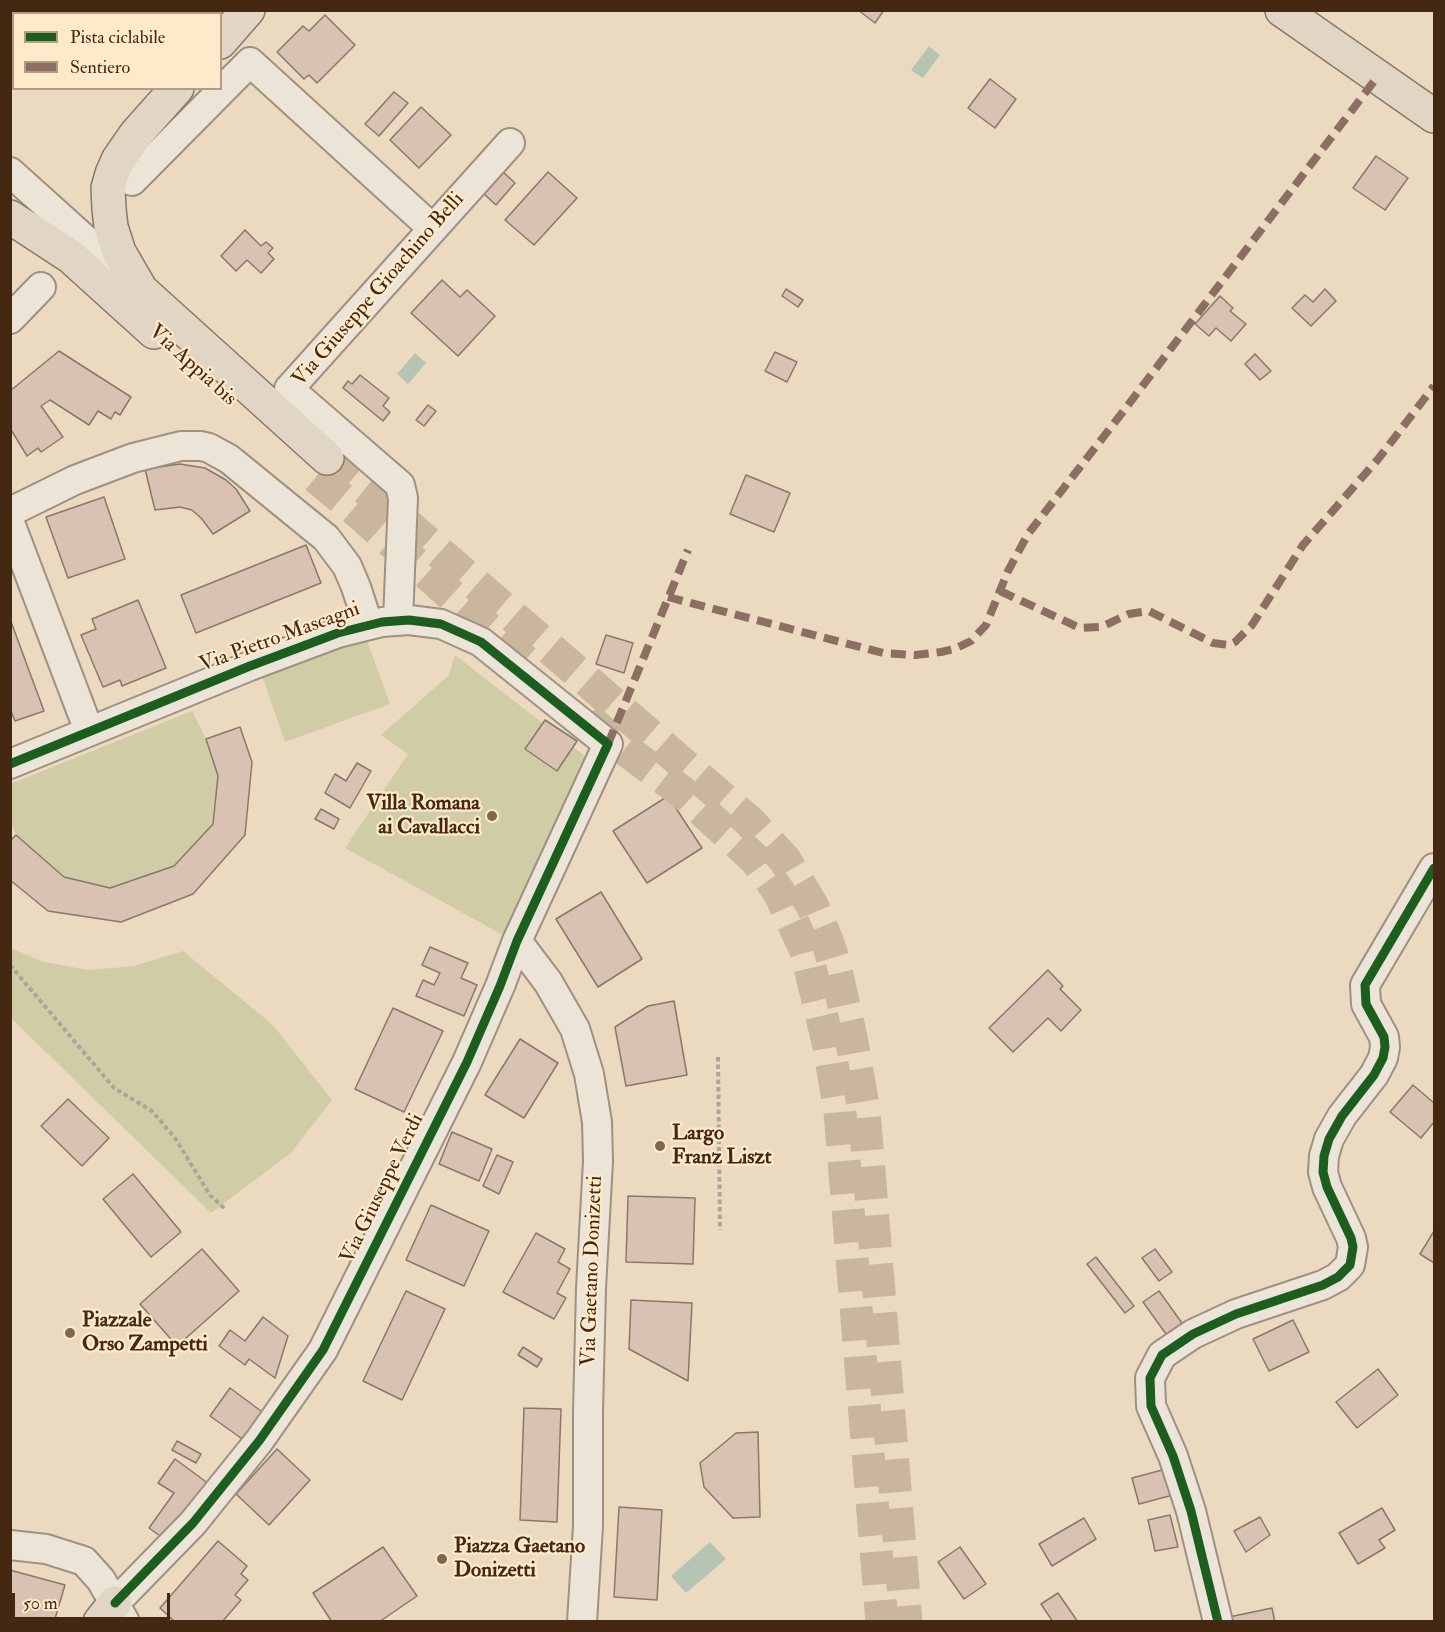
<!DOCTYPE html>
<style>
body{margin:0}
#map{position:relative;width:1445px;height:1632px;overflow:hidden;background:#ecdac0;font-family:"IM FELL Double Pica",serif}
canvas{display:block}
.frame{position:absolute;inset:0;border:12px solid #442812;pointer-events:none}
.legend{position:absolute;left:12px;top:12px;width:210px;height:78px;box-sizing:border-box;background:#feeacb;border:2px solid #b49c81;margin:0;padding:8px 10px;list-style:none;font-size:18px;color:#442812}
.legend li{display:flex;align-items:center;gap:12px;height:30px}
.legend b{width:30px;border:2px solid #b49c81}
.scale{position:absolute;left:12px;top:1593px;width:158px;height:27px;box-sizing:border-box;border:3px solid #442812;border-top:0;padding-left:8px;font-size:18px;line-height:21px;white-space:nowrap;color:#442812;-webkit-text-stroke:4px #feeacb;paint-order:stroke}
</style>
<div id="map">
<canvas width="1445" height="1632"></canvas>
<div class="frame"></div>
<ul class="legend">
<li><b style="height:8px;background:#1b5e20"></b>Pista ciclabile</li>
<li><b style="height:8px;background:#8d6e63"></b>Sentiero</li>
</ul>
<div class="scale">50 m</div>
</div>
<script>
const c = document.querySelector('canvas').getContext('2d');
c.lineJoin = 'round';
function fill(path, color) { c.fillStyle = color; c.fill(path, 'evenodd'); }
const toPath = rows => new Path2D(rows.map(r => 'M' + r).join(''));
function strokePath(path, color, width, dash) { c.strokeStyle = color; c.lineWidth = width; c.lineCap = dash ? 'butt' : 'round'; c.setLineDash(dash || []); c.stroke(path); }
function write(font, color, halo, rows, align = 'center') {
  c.font = font + ' "IM FELL Double Pica",serif'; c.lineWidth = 4.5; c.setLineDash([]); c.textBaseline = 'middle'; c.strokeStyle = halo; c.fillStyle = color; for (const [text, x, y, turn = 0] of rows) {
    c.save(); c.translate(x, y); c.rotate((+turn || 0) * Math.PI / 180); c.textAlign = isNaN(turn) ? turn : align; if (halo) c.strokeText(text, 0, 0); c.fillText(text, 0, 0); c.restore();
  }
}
fill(toPath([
 [365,635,390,704,285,742,261,673],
 [455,655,590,760,503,935,345,848,408,754,381,735,449,675],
 [192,711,206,739,218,776,213,824,174,866,110,888,64,877,16,835,11,823,10,784],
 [10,948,44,962,88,970,134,966,183,951,273,1025,332,1100,291,1153,211,1213,11,1018]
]), '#d0cda6');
fill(toPath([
 [929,46,940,55,923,78,911,70],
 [415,353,426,363,408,384,397,374],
 [710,1542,726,1559,686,1593,671,1576]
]), '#b6c5b3');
const building = toPath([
 [858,10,884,10,875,23,858,10],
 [325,15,355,45,317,83,309,75,304,79,277,52,303,26,309,31,325,15],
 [990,79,1016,99,995,128,968,108,990,79],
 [394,92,408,103,379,136,365,124,394,92],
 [421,107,451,135,419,168,390,140,421,107],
 [1376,156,1408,178,1385,210,1353,188,1376,156],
 [502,171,515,183,496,205,483,193,502,171],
 [548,172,577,198,534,245,505,220,548,172],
 [245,230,261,246,266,242,273,248,268,253,274,259,261,273,247,260,236,271,221,256,245,230],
 [442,280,460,297,467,290,495,316,458,356,411,313,442,280],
 [786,289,803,300,798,307,782,296,786,289],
 [1325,289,1336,301,1311,326,1292,308,1305,295,1313,302,1325,289],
 [1220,296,1233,308,1230,311,1246,324,1231,341,1216,328,1209,336,1195,324,1220,296],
 [59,351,131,397,120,415,115,412,111,419,98,411,89,425,50,400,41,406,63,437,41,452,38,448,27,456,10,428,10,391,59,351],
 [775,352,797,362,787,382,765,371,775,352],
 [1255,354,1271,371,1260,380,1245,364,1255,354],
 [360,375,389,398,383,406,390,412,383,421,343,388,348,381,352,384,360,375],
 [428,405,436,411,424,426,416,420,428,405],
 [180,464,205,468,226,480,236,489,250,511,213,534,202,519,192,510,180,507,155,510,145,469,180,464],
 [746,475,790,493,774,532,730,514,746,475],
 [104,497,125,559,68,578,46,517,104,497],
 [306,545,321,583,196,633,181,595,306,545],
 [138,600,166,668,122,686,120,680,103,687,81,635,96,629,92,619,138,600],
 [10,619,44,711,15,721,10,709,10,619],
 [606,635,633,643,624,673,596,664,606,635],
 [545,720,577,741,557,771,525,749,545,720],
 [240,727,252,762,245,835,193,894,121,922,48,911,10,880,10,841,16,835,64,877,110,888,174,866,213,824,218,776,206,739,240,727],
 [357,763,371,771,350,808,325,793,335,774,346,781,357,763],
 [668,796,702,848,647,883,613,831,668,796],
 [321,809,339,819,334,829,315,819,321,809],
 [601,892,642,959,598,987,556,919,601,892],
 [430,947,468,963,461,978,477,985,464,1016,416,996,423,980,434,985,440,973,422,965,430,947],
 [1048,970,1063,986,1060,989,1081,1010,1061,1031,1048,1018,1013,1052,989,1028,1048,970],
 [674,1001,687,1075,626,1086,615,1027,648,1006,674,1001],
 [393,1008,443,1031,404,1112,355,1089,393,1008],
 [520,1039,558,1063,524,1118,485,1095,520,1039],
 [1413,1085,1434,1103,1434,1122,1421,1138,1390,1112,1413,1085],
 [68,1099,109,1138,82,1166,41,1126,68,1099],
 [452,1132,492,1149,479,1181,439,1164,452,1132],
 [497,1155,513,1162,499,1194,483,1186,497,1155],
 [133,1174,181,1232,151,1257,103,1199,133,1174],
 [628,1196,695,1198,693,1264,626,1262,628,1196],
 [431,1205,489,1231,464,1286,406,1260,431,1205],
 [1434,1231,1434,1263,1420,1254,1434,1231],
 [536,1233,565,1249,558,1262,570,1269,557,1293,566,1298,554,1319,503,1292,536,1233],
 [202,1249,239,1291,177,1346,140,1304,202,1249],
 [1155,1249,1172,1272,1159,1281,1142,1258,1155,1249],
 [1096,1257,1134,1306,1125,1313,1087,1264,1096,1257],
 [406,1291,445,1309,402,1400,363,1381,406,1291],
 [1159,1291,1182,1323,1166,1334,1143,1302,1159,1291],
 [631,1300,692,1303,688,1381,629,1349,631,1300],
 [263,1317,288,1336,275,1378,249,1359,245,1365,219,1346,230,1330,245,1341,263,1317],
 [1293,1320,1309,1352,1269,1371,1253,1339,1293,1320],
 [523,1347,542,1359,537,1367,518,1355,523,1347],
 [1378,1369,1398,1395,1357,1428,1336,1402,1378,1369],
 [230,1388,265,1414,245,1441,210,1416,230,1388],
 [524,1408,561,1409,557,1522,520,1520,524,1408],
 [758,1432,760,1517,733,1518,704,1487,700,1463,736,1433,758,1432],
 [177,1441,201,1454,196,1463,172,1450,177,1441],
 [277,1449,310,1480,269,1525,236,1494,277,1449],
 [175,1459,209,1484,167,1541,149,1528,174,1493,158,1483,175,1459],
 [1166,1469,1173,1495,1139,1504,1132,1478,1166,1469],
 [619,1507,662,1510,657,1600,614,1597,619,1507],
 [1382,1508,1395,1530,1379,1540,1385,1548,1358,1564,1339,1533,1382,1508],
 [1170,1515,1178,1547,1155,1551,1148,1520,1170,1515],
 [1260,1517,1270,1535,1246,1552,1234,1531,1260,1517],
 [1084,1518,1096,1539,1052,1566,1039,1544,1084,1518],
 [218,1541,247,1566,241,1574,248,1580,235,1595,241,1600,222,1622,175,1622,160,1608,218,1541],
 [383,1547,417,1596,379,1622,332,1622,313,1593,383,1547],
 [960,1547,986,1584,964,1599,938,1562,960,1547],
 [10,1570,65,1585,54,1622,10,1622,10,1570],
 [1058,1593,1078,1622,1053,1622,1041,1604,1058,1593],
 [1272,1608,1275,1622,1230,1622,1229,1617,1272,1608]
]);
fill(building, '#d9c2b1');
strokePath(building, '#877969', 1.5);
strokePath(toPath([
 [327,458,373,495,750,822,785,860,813,907,828,943,835,966,852,1042,864,1111,906,1622],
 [316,477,358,512,527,663],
 [587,718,606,735,682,792,756,860,779,892,806,951,829,1046,840,1112,882,1622]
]), '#cab69d', 33, [33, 16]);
const minor = toPath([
 [10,172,130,280],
 [132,181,250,62,432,228],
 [10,319,41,287],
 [10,512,75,480,133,458,181,446,201,446,209,448,229,459,326,538,347,566,356,587,368,624],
 [10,523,89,731],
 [398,620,403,498,400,485,289,389,510,143],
 [10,764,250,666,338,633,382,622,409,620,441,624,481,642,608,744,517,941,500,986,467,1062,323,1350,259,1441,193,1523,115,1603],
 [517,941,548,982,575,1029,589,1074,597,1122,598,1161,591,1288,588,1412,588,1526,582,1622],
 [10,1545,46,1549,84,1561,101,1580,125,1622],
 [1218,1622,1191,1511,1173,1456,1151,1406,1150,1378,1162,1355,1193,1334,1236,1314,1323,1285,1338,1277,1350,1265,1353,1247,1351,1238,1327,1187,1323,1172,1324,1156,1329,1139,1342,1116,1374,1075,1383,1058,1385,1047,1384,1037,1366,1004,1365,985,1434,868]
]);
const major = toPath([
 [1282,10,1434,116],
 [100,1622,115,1603]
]);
const highway = toPath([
 [220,42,248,10],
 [177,88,136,134,118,160,112,174,108,188,109,209,111,227,119,252,141,290,327,458],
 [10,217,71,257,154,332]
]);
strokePath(minor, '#9e9180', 32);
strokePath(major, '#877969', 36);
strokePath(highway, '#877969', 36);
strokePath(toPath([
 [10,965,114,1088,152,1111,175,1138,210,1195,226,1210],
 [718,1057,720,1230]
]), '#aea499', 4, [4.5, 3]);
strokePath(minor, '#ede4d8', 28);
strokePath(major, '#e1d5c3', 33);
strokePath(highway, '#e1d5c3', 33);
strokePath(toPath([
 [1000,591,1080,628,1101,627,1129,614,1149,611,1213,643,1229,645,1235,642,1252,625,1303,545,1379,458,1434,386],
 [668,597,883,653,915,655,941,652,954,649,971,641,986,625,1008,571,1028,534,1122,413,1378,76],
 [608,744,688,550]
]), '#8d6e63', 8, [15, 8]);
strokePath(toPath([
 [10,764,250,666,338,633,382,622,409,620,441,624,481,642,608,744,517,941,500,986,467,1062,323,1350,259,1441,193,1523,115,1603],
 [1218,1622,1191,1511,1173,1456,1151,1406,1150,1378,1162,1355,1193,1334,1236,1314,1323,1285,1338,1277,1350,1265,1353,1247,1351,1238,1327,1187,1323,1172,1324,1156,1329,1139,1342,1116,1374,1075,1383,1058,1385,1047,1384,1037,1366,1004,1365,985,1434,868]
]), '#1b5e20', 9);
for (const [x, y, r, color] of [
 [492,816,6,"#7f664f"],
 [660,1146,6,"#7f664f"],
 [70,1333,6,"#7f664f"],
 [442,1559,6,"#7f664f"]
]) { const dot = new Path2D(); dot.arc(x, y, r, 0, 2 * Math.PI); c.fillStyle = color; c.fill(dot); strokePath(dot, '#feeacb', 2); }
write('21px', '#442812', '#feeacb', [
 ["Via Giuseppe Gioachino Belli",379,290,-49],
 ["Via Appia bis",192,366,42],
 ["Via Pietro Mascagni",280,638,-20],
 ["Via Giuseppe Verdi",383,1189,-64],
 ["Via Gaetano Donizetti",593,1271,-88]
]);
write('bold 21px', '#442812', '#feeacb', [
 ["Villa Romana",480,804,"right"],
 ["ai Cavallacci",480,828,"right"],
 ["Largo",672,1134],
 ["Franz Liszt",672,1158],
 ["Piazzale",82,1321],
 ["Orso Zampetti",82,1345],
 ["Piazza Gaetano",454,1547],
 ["Donizetti",454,1571]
], 'left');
</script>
